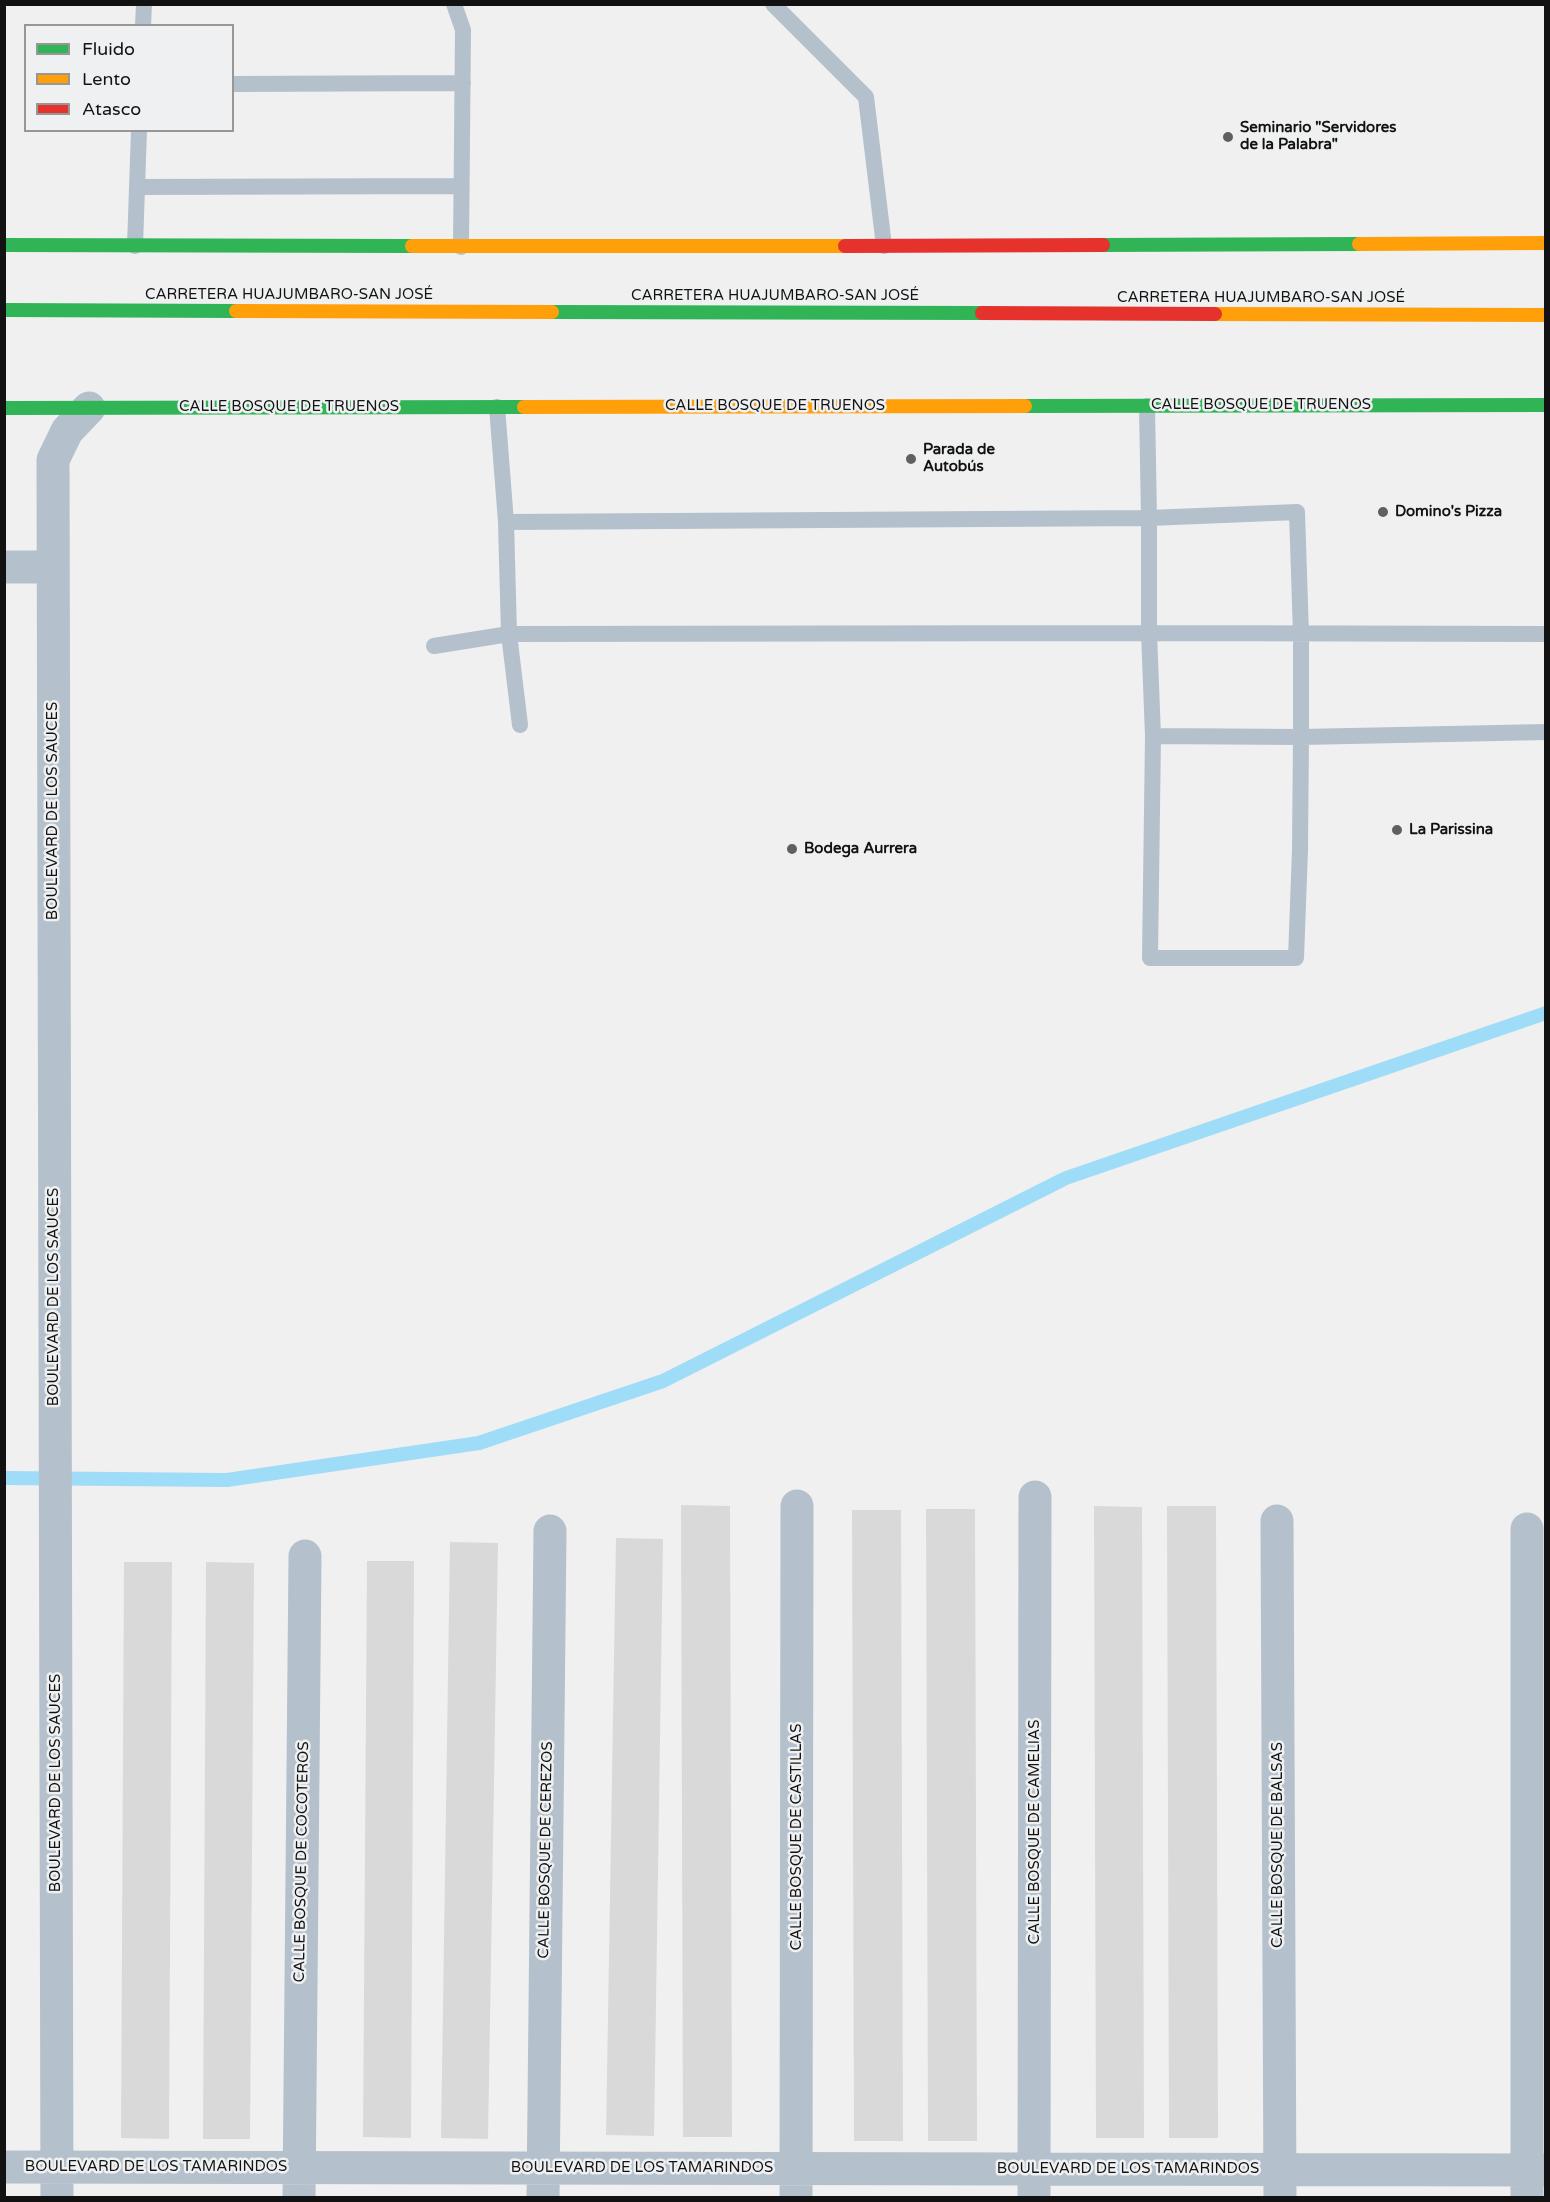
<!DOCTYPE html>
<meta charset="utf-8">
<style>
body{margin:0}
#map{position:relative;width:1550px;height:2202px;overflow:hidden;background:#f0f0f0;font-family:"Varela Round",sans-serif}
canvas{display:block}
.frame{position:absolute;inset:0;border:6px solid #121212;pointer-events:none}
.legend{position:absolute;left:24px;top:24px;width:210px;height:108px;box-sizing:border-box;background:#eff0f1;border:2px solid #979798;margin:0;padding:8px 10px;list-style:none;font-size:18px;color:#121212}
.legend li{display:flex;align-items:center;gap:12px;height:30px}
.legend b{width:30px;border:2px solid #979798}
</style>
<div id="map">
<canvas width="1550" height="2202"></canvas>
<div class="frame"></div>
<ul class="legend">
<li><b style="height:8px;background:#30b455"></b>Fluido</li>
<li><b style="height:8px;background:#ff9f0a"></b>Lento</li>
<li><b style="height:8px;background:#e5322d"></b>Atasco</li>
</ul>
</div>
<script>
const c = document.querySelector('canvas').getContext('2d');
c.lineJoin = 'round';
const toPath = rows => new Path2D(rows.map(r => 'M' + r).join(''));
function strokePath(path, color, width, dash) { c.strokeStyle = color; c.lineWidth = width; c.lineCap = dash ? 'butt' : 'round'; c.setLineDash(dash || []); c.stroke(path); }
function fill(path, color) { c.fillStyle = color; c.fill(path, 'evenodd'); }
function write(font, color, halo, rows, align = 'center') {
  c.font = font + ' "Varela Round",sans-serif'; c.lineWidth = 5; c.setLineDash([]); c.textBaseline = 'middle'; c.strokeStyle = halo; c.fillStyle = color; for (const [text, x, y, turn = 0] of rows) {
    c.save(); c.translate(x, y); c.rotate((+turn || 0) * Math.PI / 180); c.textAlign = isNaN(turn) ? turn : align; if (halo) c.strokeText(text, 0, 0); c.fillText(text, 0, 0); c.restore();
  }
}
strokePath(toPath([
 [4,1478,227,1480,479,1443,663,1381,1066,1178,1546,1013]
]), '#9fdcf8', 14);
fill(toPath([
 [681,1505,730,1506,732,2137,683,2137],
 [1094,1506,1142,1507,1144,2138,1096,2138],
 [1167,1506,1216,1506,1218,2138,1169,2138],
 [926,1509,975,1509,977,2141,928,2141],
 [852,1510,901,1510,903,2141,854,2141],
 [616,1538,663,1539,654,2136,606,2135],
 [450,1542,498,1543,488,2139,441,2138],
 [367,1561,414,1561,411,2138,363,2137],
 [124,1562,172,1562,169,2139,121,2138],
 [206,1562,254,1563,250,2139,203,2139]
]), '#d9d9d9');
strokePath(toPath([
 [454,4,463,30,461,247],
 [773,4,866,97,884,246],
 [143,26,144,4],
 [232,84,463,83],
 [137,187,461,186],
 [135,246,139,130],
 [497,407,506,522,509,634,520,725],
 [1297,512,1301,635,1301,737,1300,850,1296,958,1150,958,1153,736,1149,633,1149,518,1297,512],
 [506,522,1149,518,1147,406],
 [434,646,509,634,1149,633,1546,634],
 [1153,736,1301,737,1546,732]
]), '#b4c0cb', 16);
strokePath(toPath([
 [4,567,53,567],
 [1277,1521,1280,2198],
 [4,2167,1546,2170],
 [57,2198,53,460,67,431,89,408],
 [299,2198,305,1556],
 [543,2198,550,1531],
 [796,2198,797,1506],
 [1034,2198,1035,1497],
 [1527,2198,1527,1529]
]), '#b4c0cb', 33);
strokePath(toPath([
 [4,245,412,246],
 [1103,245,1359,244],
 [4,310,236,311],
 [552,312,982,313],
 [1025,406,1546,405],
 [4,408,524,407]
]), '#30b455', 14);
strokePath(toPath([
 [1359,244,1546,243],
 [412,246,845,246],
 [236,311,552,312],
 [1215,314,1546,315],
 [524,407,1025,406]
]), '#ff9f0a', 14);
strokePath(toPath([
 [845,246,1103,245],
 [982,313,1215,314]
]), '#e5322d', 14);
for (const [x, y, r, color] of [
 [1228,137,6,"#606060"],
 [911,459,6,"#606060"],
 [1383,512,6,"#606060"],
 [1397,830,6,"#606060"],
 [792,849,6,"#606060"]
]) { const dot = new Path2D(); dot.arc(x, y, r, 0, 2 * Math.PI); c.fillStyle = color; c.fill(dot); strokePath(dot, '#eff0f1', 2); }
write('bold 15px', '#121212', '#eff0f1', [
 ["Seminario \"Servidores",1240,128],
 ["de la Palabra\"",1240,145],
 ["Parada de",923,450],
 ["Autobús",923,467],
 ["Domino's Pizza",1395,512],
 ["La Parissina",1409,830],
 ["Bodega Aurrera",804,849]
], 'left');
write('15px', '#121212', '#eff0f1', [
 ["CARRETERA HUAJUMBARO-SAN JOSÉ",289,295],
 ["CARRETERA HUAJUMBARO-SAN JOSÉ",775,296],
 ["CARRETERA HUAJUMBARO-SAN JOSÉ",1261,298],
 ["CALLE BOSQUE DE TRUENOS",1261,405],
 ["CALLE BOSQUE DE TRUENOS",775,406],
 ["CALLE BOSQUE DE TRUENOS",289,407],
 ["BOULEVARD DE LOS SAUCES",53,811,-90],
 ["BOULEVARD DE LOS SAUCES",54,1297,-90],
 ["BOULEVARD DE LOS SAUCES",56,1783,-90],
 ["CALLE BOSQUE DE CAMELIAS",1035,1832,-90],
 ["CALLE BOSQUE DE CASTILLAS",797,1837,-90],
 ["CALLE BOSQUE DE BALSAS",1278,1845,-90],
 ["CALLE BOSQUE DE CEREZOS",546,1850,-89],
 ["CALLE BOSQUE DE COCOTEROS",302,1862,-89],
 ["BOULEVARD DE LOS TAMARINDOS",156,2167],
 ["BOULEVARD DE LOS TAMARINDOS",642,2168],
 ["BOULEVARD DE LOS TAMARINDOS",1128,2169]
]);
</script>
